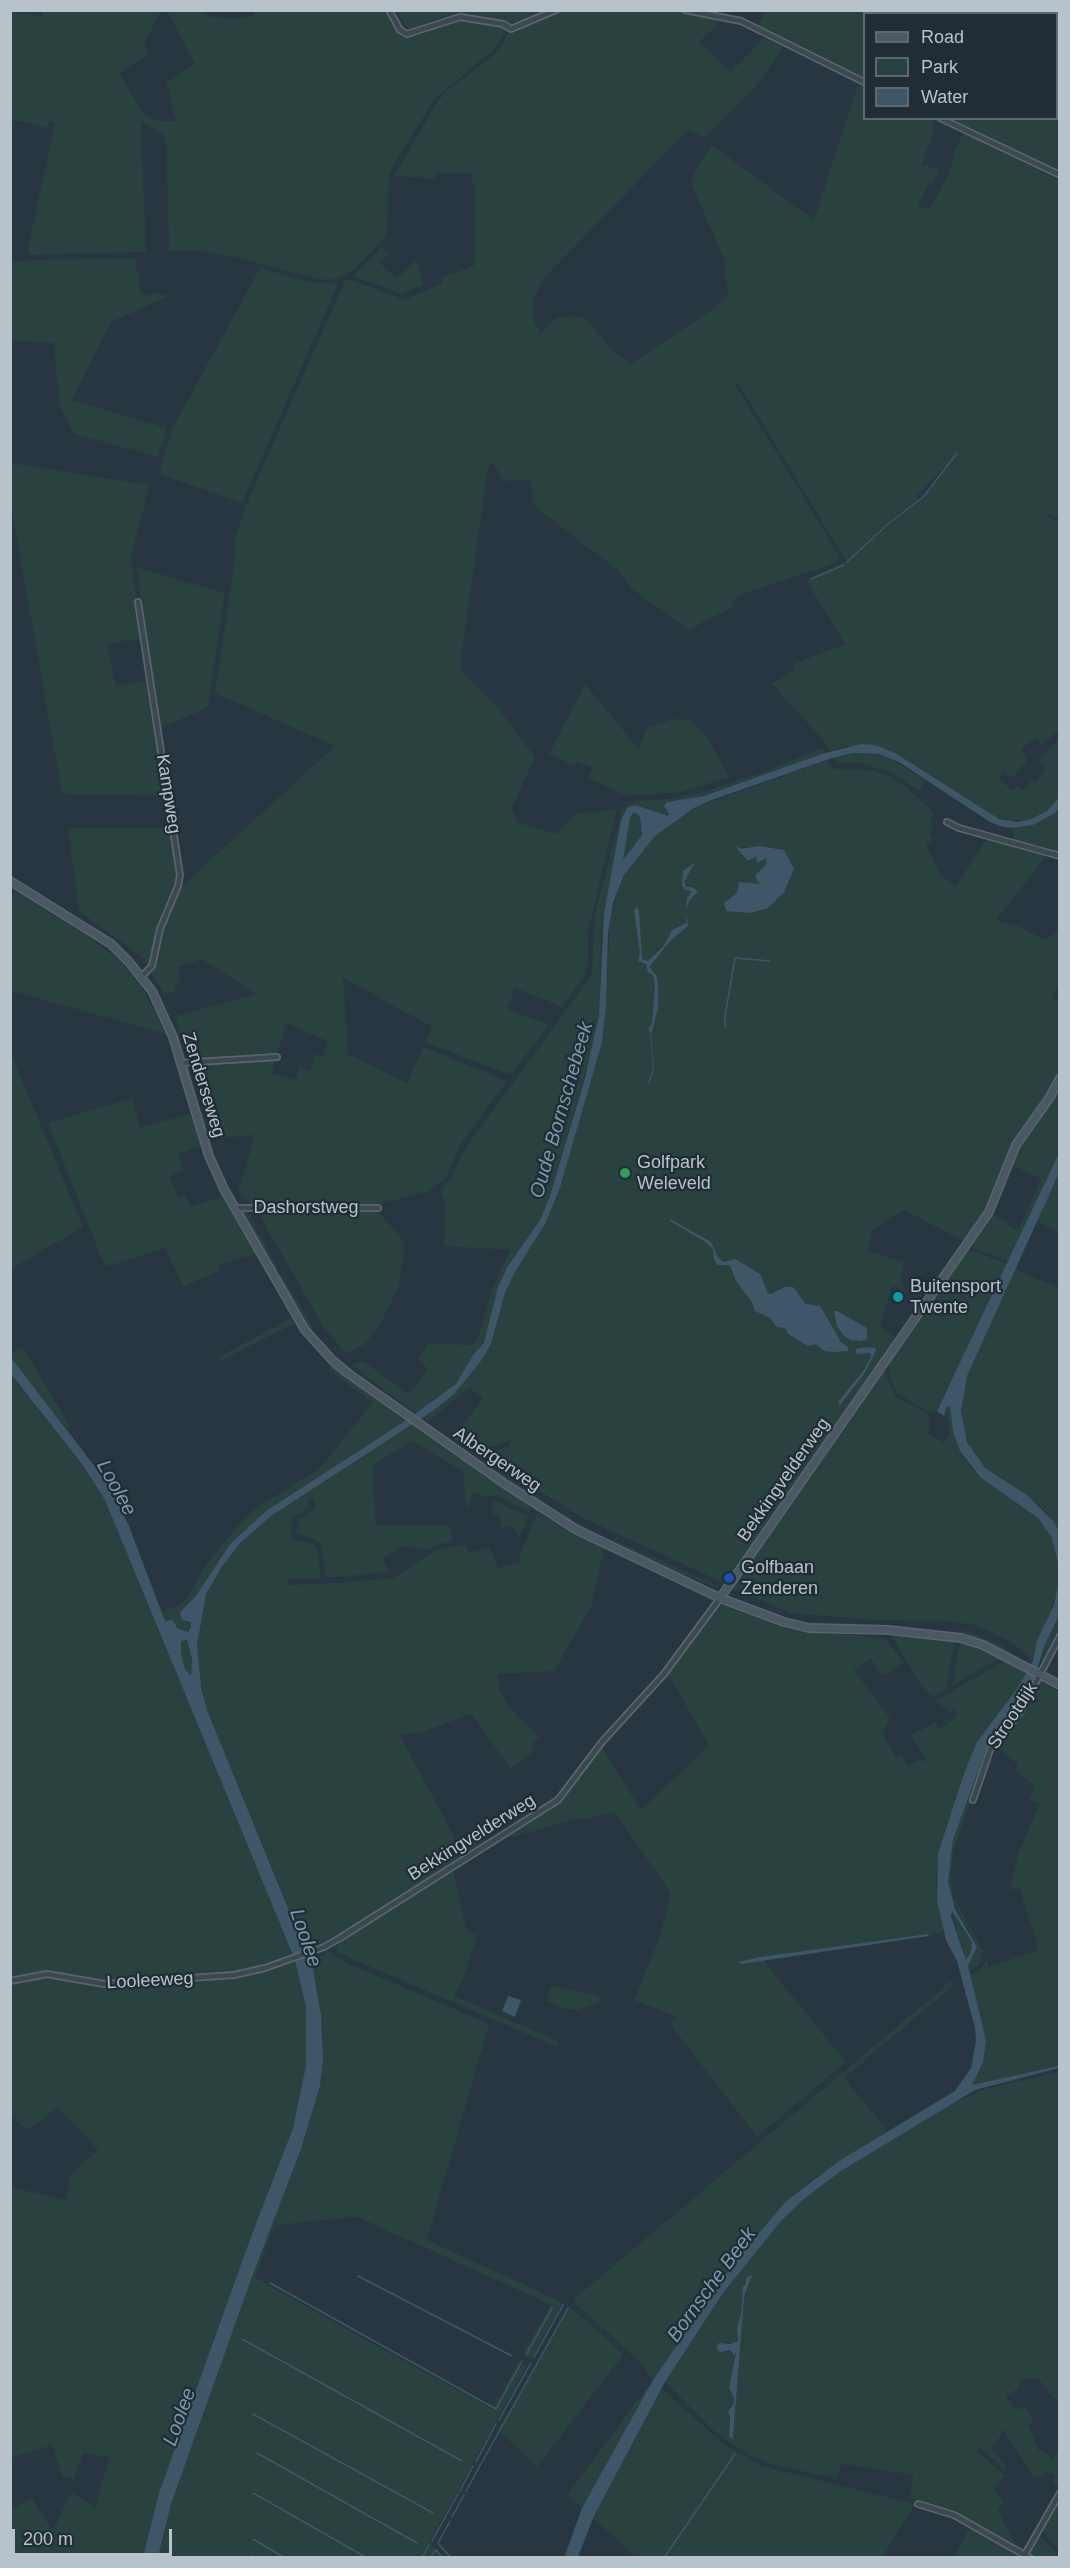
<!DOCTYPE html>
<style>
body{margin:0}
#map{position:relative;width:1070px;height:2568px;overflow:hidden;background:#273640;font-family:Helvetica,sans-serif}
canvas{display:block}
.frame{position:absolute;inset:0;border:12px solid #b8c2ca;pointer-events:none}
.legend{position:absolute;left:863px;top:12px;width:195px;height:108px;box-sizing:border-box;background:#202d35;border:2px solid #5d6971;margin:0;padding:8px 10px;list-style:none;font-size:18px;color:#b8c2ca}
.legend li{display:flex;align-items:center;gap:12px;height:30px}
.legend b{width:30px;border:2px solid #5d6971}
.scale{position:absolute;left:12px;top:2529px;width:160px;height:27px;box-sizing:border-box;border:3px solid #b8c2ca;border-top:0;padding-left:8px;font-size:18px;line-height:21px;white-space:nowrap;color:#b8c2ca;-webkit-text-stroke:4px #202d35;paint-order:stroke}
</style>
<div id="map">
<canvas width="1070" height="2568"></canvas>
<div class="frame"></div>
<ul class="legend">
<li><b style="height:8px;background:#4a5863"></b>Road</li>
<li><b style="height:16px;background:#29413f"></b>Park</li>
<li><b style="height:16px;background:#3e5768"></b>Water</li>
</ul>
<div class="scale">200 m</div>
</div>
<script>
const c = document.querySelector('canvas').getContext('2d');
c.lineJoin = 'round';
function fill(path, color) { c.fillStyle = color; c.fill(path, 'evenodd'); }
const toPath = rows => new Path2D(rows.map(r => 'M' + r).join(''));
function strokePath(path, color, width, dash) { c.strokeStyle = color; c.lineWidth = width; c.lineCap = dash ? 'butt' : 'round'; c.setLineDash(dash || []); c.stroke(path); }
function write(font, color, halo, rows, align = 'center') {
  c.font = font + ' Helvetica,sans-serif'; c.lineWidth = 4.5; c.setLineDash([]); c.textBaseline = 'middle'; c.strokeStyle = halo; c.fillStyle = color; for (const [text, x, y, turn = 0] of rows) {
    c.save(); c.translate(x, y); c.rotate((+turn || 0) * Math.PI / 180); c.textAlign = isNaN(turn) ? turn : align; if (halo) c.strokeText(text, 0, 0); c.fillText(text, 0, 0); c.restore();
  }
}
fill(toPath([
 [41,11,161,11,145,42,147,56,119,73,144,115,160,121,177,121,171,106,170,92,165,83,195,64,167,11,201,11,211,17,237,19,254,15,254,11,386,11,399,31,410,35,446,22,460,19,500,25,505,27,506,32,494,49,434,100,394,164,389,176,387,230,383,240,353,270,339,278,328,280,314,278,230,256,202,251,169,251,166,137,141,121,146,252,30,255,28,250,29,243,55,123,49,122,48,128,20,121,11,121,10,12,42,16],
 [395,11,551,11,512,26,482,17,462,14,446,16,409,29],
 [560,11,678,11,714,16,719,23,699,42,731,72,764,38,783,47,755,88,705,138,689,129,544,278,533,300,534,321,541,334,555,318,574,316,582,318,589,322,610,348,631,364,717,306,728,295,724,259,691,183,695,170,712,145,814,220,858,84,864,87,864,118,935,119,933,132,922,164,940,170,933,183,929,182,918,206,929,210,949,173,955,150,964,132,1059,180,1059,519,1048,514,1047,516,1059,522,1059,730,1042,745,1036,738,1021,749,1026,756,1026,762,1013,778,1004,772,999,779,1013,791,1018,786,1023,791,1032,780,1036,783,1046,767,1039,760,1059,739,1059,797,1047,811,1031,819,1012,821,994,817,889,750,847,746,830,751,822,739,772,684,794,670,793,666,796,663,845,644,806,580,846,561,738,383,736,386,840,557,835,563,738,596,733,600,732,608,706,620,690,631,632,589,619,571,535,507,532,500,531,480,504,481,493,463,488,467,460,665,462,671,495,704,535,757,512,807,518,823,556,834,577,814,617,809,588,932,588,965,585,975,562,1007,515,988,507,1009,549,1025,511,1075,425,1042,432,1027,343,978,348,1054,407,1083,423,1047,507,1081,460,1145,446,1178,427,1192,371,1206,252,1205,238,1191,255,1135,214,1139,192,1064,276,1059,272,1074,296,1079,299,1067,310,1071,315,1054,323,1056,327,1041,286,1023,277,1054,190,1060,175,1016,256,994,202,959,177,967,181,982,175,985,176,991,164,994,151,974,156,963,161,932,181,887,335,746,215,693,233,571,235,537,249,498,345,281,348,279,405,300,442,283,442,277,474,266,475,189,470,173,437,173,435,179,394,176,438,101,448,90,491,57,500,48,509,32],
 [950,462,928,492,860,549,900,512,917,500,916,496],
 [765,11,1059,11,1059,173,948,119,1056,118,1056,14,864,14,864,79,758,25],
 [381,247,389,253,380,263,397,279,413,262,417,262,423,284,402,294,356,277,354,275],
 [135,258,141,293,148,295,155,292,169,296,111,322,72,400,167,428,158,457,74,434,59,404,54,343,11,341,11,263,29,260],
 [260,268,304,281,338,284,242,503,159,474,172,429],
 [10,463,150,485,131,555,141,638,107,644,116,686,148,680,166,796,62,794,11,505],
 [136,567,225,593,208,705,203,710,161,727],
 [585,684,638,748,648,727,673,719,690,720,710,741,729,777,681,792,627,796,588,778,593,768,577,761,574,766,549,754],
 [822,748,825,753,736,786,704,796,667,802,664,809,669,814,668,816,635,805,627,808,624,813,604,913,601,936,600,1001,596,1036,550,1196,540,1220,508,1266,484,1343,473,1355,456,1384,417,1413,411,1410,351,1365,363,1361,409,1394,428,1369,418,1360,428,1343,470,1345,477,1340,493,1287,510,1250,444,1246,446,1205,440,1191,452,1178,460,1158,474,1136,592,975,594,918,622,810,628,804,637,801,672,799,706,791,763,772],
 [853,753,887,756,925,780,919,791,890,772,861,763,839,763,832,758],
 [828,760,830,766,835,769,872,770,888,775,909,789,934,813,931,820,933,830,930,832,933,840,926,844,940,875,956,886,988,837,1048,854,996,920,1013,924,1046,940,1059,929,1059,983,1052,997,1059,1002,1060,1071,1043,1103,1015,1143,988,1208,965,1242,904,1210,872,1230,868,1251,904,1262,902,1278,904,1289,892,1286,880,1327,897,1338,724,1583,579,1516,486,1457,509,1445,511,1440,478,1452,453,1438,483,1398,469,1388,428,1421,423,1417,454,1394,481,1361,491,1344,505,1293,515,1272,536,1239,560,1188,602,1042,606,1007,610,917,624,875,655,836,694,808],
 [1059,808,1059,852,1013,839,1014,828,1022,827,1048,817],
 [631,814,638,814,642,835,622,861],
 [68,828,171,828,178,874,155,931,152,961,149,967,141,956,79,911],
 [15,891,86,935,118,959,140,984,166,1034,11,991,10,897],
 [10,1051,83,1227,11,1269,10,1269],
 [1059,1084,1059,1153,1009,1261,975,1249,970,1244,997,1201,999,1201,992,1215,1006,1221,1013,1229,1018,1229,1020,1226,1041,1179,1011,1165,1021,1143],
 [132,1098,140,1128,192,1113,201,1146,178,1154,184,1171,170,1176,178,1197,185,1195,191,1207,222,1196,256,1254,217,1266,219,1271,183,1287,165,1248,105,1267,48,1123],
 [1059,1173,1059,1233,1037,1221],
 [257,1211,375,1212,380,1214,399,1235,405,1243,399,1286,381,1323,365,1344,346,1354,339,1346,323,1326],
 [240,1212,247,1212,279,1270,274,1272],
 [965,1251,972,1251,1008,1264,937,1410,938,1412,934,1411,932,1414,898,1394,891,1380,888,1362],
 [1015,1269,1059,1288,1059,1531,1042,1507,985,1468,971,1450,962,1422,962,1394,967,1376],
 [282,1275,312,1326,313,1338,277,1277],
 [291,1318,294,1324,220,1361,218,1357],
 [22,1346,70,1426,67,1430,11,1356,10,1353],
 [326,1365,338,1370,408,1419,266,1511,230,1544,196,1596,180,1612,182,1620,191,1622,191,1627,188,1632,177,1628,169,1620,165,1621,162,1612,182,1604,191,1592,205,1566,234,1530,255,1509,320,1468,373,1402,339,1378],
 [885,1367,888,1380,896,1397,928,1414,930,1418,927,1424,931,1426,927,1433,944,1443,950,1434,948,1418,944,1416,946,1408,950,1406,960,1451,971,1468,980,1477,1027,1508,1038,1518,1052,1538,1059,1562,1058,1590,1033,1661,1013,1643,976,1625,943,1621,874,1620,790,1613,730,1587],
 [10,1374,82,1464,105,1500,293,1955,241,1972,99,1981,47,1970,11,1979],
 [413,1423,525,1501,531,1509,529,1512,496,1495,485,1497,476,1493,473,1493,469,1505,466,1508,463,1471,412,1441,373,1465,376,1525,449,1525,453,1541,436,1545,428,1550,402,1546,383,1558,390,1572,326,1578,321,1545,313,1538,296,1533,299,1520,316,1508,312,1497,307,1500,308,1508,292,1518,291,1539,313,1544,318,1552,321,1578,288,1578,287,1585,336,1583,393,1578,438,1549,465,1545,469,1552,490,1547,498,1568,520,1562,520,1555,537,1513,604,1548,592,1605,554,1671,498,1674,499,1689,506,1702,518,1717,540,1737,532,1744,533,1752,511,1769,471,1714,420,1733,400,1735,461,1850,468,1843,481,1835,486,1841,360,1923,306,1950,207,1710,198,1671,197,1645,200,1620,206,1594,212,1581,240,1543,252,1532,271,1516,317,1484],
 [490,1470,498,1471,559,1512,589,1529,716,1585,720,1589,657,1564,576,1528],
 [494,1501,528,1516,520,1537,511,1525,503,1528,498,1514,493,1516,491,1509],
 [720,1603,786,1629,885,1638,904,1663,882,1676,871,1659,854,1670,890,1718,884,1731,884,1737,897,1758,901,1755,908,1767,917,1761,926,1761,927,1759,910,1736,935,1722,940,1730,958,1714,953,1709,950,1712,935,1701,1004,1661,1026,1673,1016,1690,977,1742,944,1833,938,1853,936,1880,937,1900,944,1932,756,1958,741,1964,762,1959,846,2062,757,2137,670,2024,677,2017,634,2000,660,1937,671,1893,614,1812,586,1819,579,1818,509,1838,506,1834,556,1805,601,1746,641,1810,709,1745,668,1674],
 [1059,1615,1059,1629,1042,1666,1040,1666,1044,1647],
 [967,1631,999,1644,1027,1665,972,1637,952,1632],
 [892,1636,955,1640,946,1690,933,1697,930,1695,918,1681],
 [187,1640,192,1659,191,1677,185,1669,181,1654,181,1641],
 [960,1641,999,1658,952,1686],
 [1035,1677,1021,1709,989,1749,954,1849,951,1875,953,1897,983,1951,980,1964,969,1971,968,1966,977,1947,951,1897,948,1882,953,1840,986,1749,1019,1706],
 [1039,1681,1059,1692,1059,2066,971,2086,986,2040,970,1975,979,1971,985,1962,987,1951,988,1967,1039,1950,1020,1890,1011,1889,1011,1886,1018,1853,1040,1804,1029,1799,1035,1787,1015,1769,1018,1765,1000,1749,993,1749,1027,1705],
 [453,1869,465,1924,467,1931,477,1936,463,1979,454,1996,558,2041,557,2047,337,1952,338,1944],
 [951,1911,972,1942,971,1952,966,1960],
 [324,1949,342,1961,489,2024,427,2240,560,2301,561,2305,531,2359,524,2356,525,2350,551,2305,357,2217,275,2225,255,2277,339,2325,492,2409,519,2361,527,2366,429,2543,444,2557,158,2558,171,2504,252,2277,301,2149,320,2086,323,2041,321,2014,317,1987,308,1956,312,1954,315,1959,326,1954],
 [295,1960,306,2007,307,2030,306,2066,299,2107,293,2128,252,2234,159,2493,143,2557,11,2557,10,2509,32,2499,53,2531,69,2496,73,2493,95,2508,109,2457,83,2453,74,2480,62,2476,52,2445,11,2458,11,2187,66,2200,71,2173,98,2150,58,2107,28,2130,11,2116,11,1984,52,1976,106,1987,189,1983,251,1975],
 [951,1981,953,1986,844,2078,888,2131,813,2179,786,2201,733,2264,653,2380,582,2508,567,2495,653,2380,643,2366,613,2337,572,2301,574,2299],
 [551,1985,599,1996,600,1998,599,2002,578,2010,567,2009,546,2001],
 [1059,2072,1059,2401,1052,2397,1038,2378,1021,2380,1019,2388,1006,2396,1015,2410,1026,2407,1034,2421,1028,2425,1039,2451,1045,2451,1052,2460,1059,2450,1059,2486,1053,2484,1055,2475,1046,2471,1042,2477,1034,2477,1002,2428,1000,2437,991,2448,1006,2466,1004,2469,980,2448,977,2451,1005,2476,993,2488,1004,2502,998,2510,1017,2549,951,2511,910,2498,913,2475,842,2464,837,2478,777,2466,749,2455,717,2434,665,2382,723,2293,781,2221,804,2199,841,2171,948,2105,985,2089],
 [752,2276,744,2297,733,2438,729,2426,729,2409,734,2403,734,2398,729,2388,736,2351,721,2352,717,2350,717,2346,738,2341,737,2328,741,2314,743,2286],
 [569,2306,624,2354,537,2467,498,2430],
 [662,2389,725,2445,762,2466,915,2504,882,2558,636,2557,593,2518],
 [1059,2500,1059,2550,1042,2530],
 [970,2527,1020,2556,1020,2558,954,2558],
 [1039,2535,1059,2555,1059,2557,1035,2557,1028,2555]
]), '#29413f');
fill(toPath([
 [861,744,875,745,895,753,999,819,1017,822,1031,819,1047,811,1059,797,1059,808,1055,813,1033,825,1011,828,1000,826,990,822,899,762,879,754,853,753,832,758,712,800,694,808,655,836,624,875,613,903,608,933,606,1007,602,1042,560,1188,545,1224,515,1272,505,1293,491,1344,481,1361,454,1394,434,1410,271,1516,240,1543,221,1568,206,1594,197,1645,201,1687,207,1710,313,1969,321,2014,323,2059,320,2086,301,2149,252,2277,171,2504,158,2557,143,2557,159,2493,252,2234,293,2128,306,2066,306,2007,295,1960,105,1500,82,1464,11,1374,10,1356,109,1485,129,1526,165,1621,173,1620,177,1628,188,1632,191,1627,191,1622,182,1620,180,1612,196,1596,230,1544,266,1511,408,1419,456,1384,473,1355,484,1343,498,1287,508,1266,540,1220,550,1196,585,1078,599,1015,604,913,621,821,627,808,635,805,668,816,669,814,664,806,667,802,704,796,825,753],
 [633,813,638,814,640,818,642,835,623,860,630,818],
 [187,1640,192,1659,191,1676,185,1669,181,1654,181,1641],
 [735,846,741,849,759,846,784,850,794,869,784,892,768,908,750,913,726,911,724,903,737,893,739,882,760,884,755,876,767,864,766,858,757,863,756,856,748,861],
 [695,862,684,882,686,887,691,887,698,891,689,901,686,912,688,926,671,940,649,967,656,975,658,984,658,1008,651,1035,654,1070,650,1081,647,1085,653,1069,650,1031,648,1030,652,1023,655,986,653,975,648,972,646,964,638,961,640,952,634,910,637,907,639,911,642,959,648,961,663,947,672,930,686,923,687,898,692,891,685,890,682,885,683,871],
 [1059,1153,1059,1173,967,1376,961,1411,967,1442,985,1468,1028,1496,1054,1522,1059,1531,1059,1567,1052,1538,1038,1518,980,1477,960,1451,953,1431,950,1406,946,1408,944,1416,937,1411],
 [670,1219,711,1242,718,1257,723,1262,735,1259,760,1274,768,1293,771,1294,785,1287,793,1287,806,1304,820,1306,841,1342,848,1347,848,1351,834,1352,824,1351,816,1344,808,1346,788,1334,785,1328,777,1327,770,1318,755,1311,752,1302,736,1281,730,1265,718,1265,714,1260,713,1249,707,1243,670,1221],
 [834,1311,837,1311,867,1328,867,1339,861,1341,851,1340,844,1336,837,1326],
 [868,1347,876,1348,875,1353,864,1374,840,1405,838,1402,864,1370,871,1357,871,1353,857,1354,855,1349],
 [1059,1581,1059,1615,1044,1647,1035,1677,1019,1706,986,1749,953,1840,948,1882,955,1909,977,1947,968,1966,986,2040,983,2062,972,2085,1059,2066,1059,2068,975,2090,841,2171,804,2199,781,2221,723,2293,665,2382,593,2518,578,2557,564,2558,582,2508,653,2380,733,2264,786,2201,839,2161,955,2091,971,2068,976,2041,975,2028,957,1961,946,1940,937,1901,938,1853,965,1771,977,1742,1016,1690,1033,1661,1037,1641,1054,1605],
 [952,1911,972,1942,971,1952,966,1960,951,1916],
 [928,1934,929,1936,741,1964,739,1962,760,1957],
 [508,1996,521,2000,515,2017,502,2011],
 [752,2275,744,2297,733,2439,729,2437,730,2417,728,2412,734,2403,734,2398,729,2388,736,2352,734,2355,730,2350,721,2352,717,2350,717,2346,719,2343,729,2344,738,2341,737,2328,741,2314,743,2286,746,2284,746,2278]
]), '#3e5768');
strokePath(toPath([
 [847,562,888,524,924,496,957,453],
 [811,579,844,565],
 [725,1026,725,1017,735,958,770,961],
 [358,2276,512,2356],
 [270,2283,496,2409,522,2361],
 [560,2311,563,2304],
 [242,2339,462,2461],
 [526,2355,552,2308],
 [534,2357,559,2312],
 [253,2414,433,2513],
 [499,2420,531,2363],
 [257,2453,417,2543],
 [476,2462,496,2424],
 [460,2491,473,2466],
 [466,2491,568,2308],
 [253,2493,367,2558],
 [452,2517,464,2495],
 [450,2521,438,2543,451,2558],
 [253,2539,285,2558],
 [432,2541,458,2494],
 [251,2558,251,2555],
 [422,2558,429,2545],
 [430,2558,436,2550,443,2558],
 [664,2558,735,2454]
]), '#3e5768', 1.5);
const street = toPath([
 [389,10,400,30,407,34,460,17,503,24,511,29,556,10],
 [685,10,741,21,864,82],
 [940,118,1060,175],
 [138,602,180,875,178,886,160,929,152,966,141,977],
 [947,822,959,828,1060,856],
 [181,1063,277,1057],
 [235,1208,378,1208],
 [973,1800,990,1750,1021,1711,1060,1636],
 [10,1981,47,1974,104,1984,234,1975,265,1968,324,1947,340,1938,558,1800,602,1742,664,1674,721,1597],
 [918,2504,954,2515,1030,2558],
 [1024,2556,1060,2493]
]);
const secondary = toPath([
 [10,881,111,944,129,962,152,991,173,1037,209,1156,224,1189,305,1330,333,1361,349,1374,505,1484,577,1530,720,1598,784,1622,809,1628,888,1630,961,1638,983,1645,1060,1685],
 [723,1594,989,1212,1016,1145,1050,1097,1060,1078]
]);
strokePath(street, '#59656d', 8);
strokePath(secondary, '#59656d', 10);
strokePath(street, '#3b4850', 4.5);
strokePath(secondary, '#4a5863', 7);
for (const [x, y, r, color] of [
 [625,1173,6,"#2e9e5b"],
 [898,1297,6,"#0f9aa8"],
 [729,1578,6,"#1a4fb4"]
]) { const dot = new Path2D(); dot.arc(x, y, r, 0, 2 * Math.PI); c.fillStyle = color; c.fill(dot); strokePath(dot, '#202d35', 2); }
write('18px', '#b8c2ca', '#202d35', [
 ["Kampweg",168,794,81],
 ["Zenderseweg",203,1085,73],
 ["Dashorstweg",306,1208],
 ["Albergerweg",497,1460,34],
 ["Bekkingvelderweg",784,1480,-55],
 ["Strootdijk",1013,1716,-57],
 ["Bekkingvelderweg",472,1838,-32],
 ["Looleeweg",150,1981,-3]
]);
write('18px', '#b8c2ca', '#202d35', [
 ["Golfpark",637,1163],
 ["Weleveld",637,1184],
 ["Buitensport",910,1287],
 ["Twente",910,1308],
 ["Golfbaan",741,1568],
 ["Zenderen",741,1589]
], 'left');
write('italic 20px', '#7a98ab', '#202d35', [
 ["Oude Bornschebeek",562,1110,-74],
 ["Loolee",116,1488,61],
 ["Loolee",305,1938,71],
 ["Bornsche Beek",712,2285,-54],
 ["Loolee",180,2417,-70]
]);
</script>
